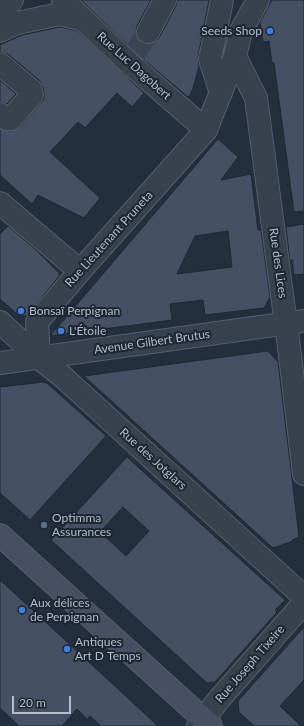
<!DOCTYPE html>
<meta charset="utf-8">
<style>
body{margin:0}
#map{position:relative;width:304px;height:726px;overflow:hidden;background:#242f3e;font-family:Lato,sans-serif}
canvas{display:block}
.scale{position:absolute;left:12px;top:696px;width:59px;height:18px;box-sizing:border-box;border:2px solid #b4bcc9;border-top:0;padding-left:5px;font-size:12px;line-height:14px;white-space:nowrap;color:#b4bcc9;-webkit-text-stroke:3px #1d2633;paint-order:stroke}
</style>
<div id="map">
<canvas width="304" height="726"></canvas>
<div class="scale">20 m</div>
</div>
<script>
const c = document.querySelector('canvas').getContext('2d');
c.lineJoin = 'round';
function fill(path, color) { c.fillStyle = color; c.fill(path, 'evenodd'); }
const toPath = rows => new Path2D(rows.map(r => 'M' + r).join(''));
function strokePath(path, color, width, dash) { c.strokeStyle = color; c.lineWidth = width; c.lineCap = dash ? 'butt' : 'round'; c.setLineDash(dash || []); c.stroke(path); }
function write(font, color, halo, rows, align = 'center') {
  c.font = font + ' Lato,sans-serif'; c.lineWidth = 4; c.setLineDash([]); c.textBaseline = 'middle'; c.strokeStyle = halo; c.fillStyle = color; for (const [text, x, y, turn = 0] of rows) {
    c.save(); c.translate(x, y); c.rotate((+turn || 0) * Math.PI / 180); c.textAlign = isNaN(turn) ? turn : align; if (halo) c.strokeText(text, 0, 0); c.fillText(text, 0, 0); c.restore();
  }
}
const building = toPath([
 [81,0,151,0,137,26,136,32,138,39,142,43,148,44,154,43,159,38,176,6,177,0,209,0,198,57,199,66,193,88,190,95,188,97,137,54,81,0],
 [272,0,304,0,304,211,294,212,274,63,272,63,269,41,263,42,260,22,272,0],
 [60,27,78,31,144,93,132,107,117,93,85,128,78,122,50,152,100,198,84,218,38,195,32,204,0,175,0,129,11,131,20,127,41,103,44,99,44,93,43,87,39,80,8,54,0,52,0,45,22,35,60,27],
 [0,80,16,94,7,104,0,102,0,80],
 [218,139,238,157,221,180,251,174,258,230,261,230,270,297,264,308,205,315,203,300,170,304,172,320,50,336,218,139],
 [228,231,232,267,177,274,195,236,228,231],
 [304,224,304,274,294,275,292,259,290,262,286,227,304,224],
 [8,226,35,249,59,273,59,276,27,316,19,316,0,299,0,234,8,226],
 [268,351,278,362,299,537,292,540,293,541,273,548,84,376,268,351],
 [43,382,48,384,106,436,30,520,0,493,0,387,43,382],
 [127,457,285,600,275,610,277,612,215,682,207,683,51,540,127,457],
 [123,507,149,531,126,556,100,532,123,507],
 [0,580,104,676,158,726,101,726,90,716,87,719,77,709,62,726,19,726,0,708,0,580],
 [304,627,304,680,280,706,301,726,254,726,239,712,238,701,304,627]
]);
fill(building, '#455162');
strokePath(building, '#1f2835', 1);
strokePath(toPath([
 [134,55,148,32]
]), '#3a4453', 22, [22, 11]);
const street = toPath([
 [63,0,129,63,206,130],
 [0,14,12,0],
 [0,31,17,23,60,14,84,20],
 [148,32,165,0],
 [235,56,256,98,289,347,304,474],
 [0,64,31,90,32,95,11,119,6,119,0,114],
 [221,93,210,59,222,0],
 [0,203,80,271],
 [0,322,39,358,63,377,304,597],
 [39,358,37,322,80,271,206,130,235,56,241,31,258,0],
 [0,363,304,321],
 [198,726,220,698,304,603]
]);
const secondary = toPath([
 [0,535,211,726]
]);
strokePath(street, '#565f6c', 24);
strokePath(secondary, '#565f6c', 24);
strokePath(street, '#38414e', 22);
strokePath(secondary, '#465061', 22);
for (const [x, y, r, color] of [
 [270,31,4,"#3f7fe0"],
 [21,311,4,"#3f7fe0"],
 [61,331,4,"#3f7fe0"],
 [44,525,4,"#5c6f8a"],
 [22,610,4,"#3f7fe0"],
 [67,649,4,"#3f7fe0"]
]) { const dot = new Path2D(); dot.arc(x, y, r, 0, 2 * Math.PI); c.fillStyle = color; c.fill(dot); strokePath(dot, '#1d2633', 1.5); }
write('12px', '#b4bcc9', '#1d2633', [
 ["Seeds Shop",262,31,"right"],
 ["Bonsaï Perpignan",29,311],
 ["L'Étoile",69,331],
 ["Optimma",52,518],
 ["Assurances",52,532],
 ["Aux délices",30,603],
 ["de Perpignan",30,617],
 ["Antiques",75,642],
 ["Art D Temps",75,656]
], 'left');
write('12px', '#b4bcc9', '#1d2633', [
 ["Rue Luc Dagobert",134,66,42],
 ["Rue Lieutenant Pruneta",109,239,-48],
 ["Rue des Lices",278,263,82],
 ["Avenue Gilbert Brutus",152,342,-8],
 ["Rue des Jotglars",153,459,42],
 ["Rue Joseph Tixeire",250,664,-49]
]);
</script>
